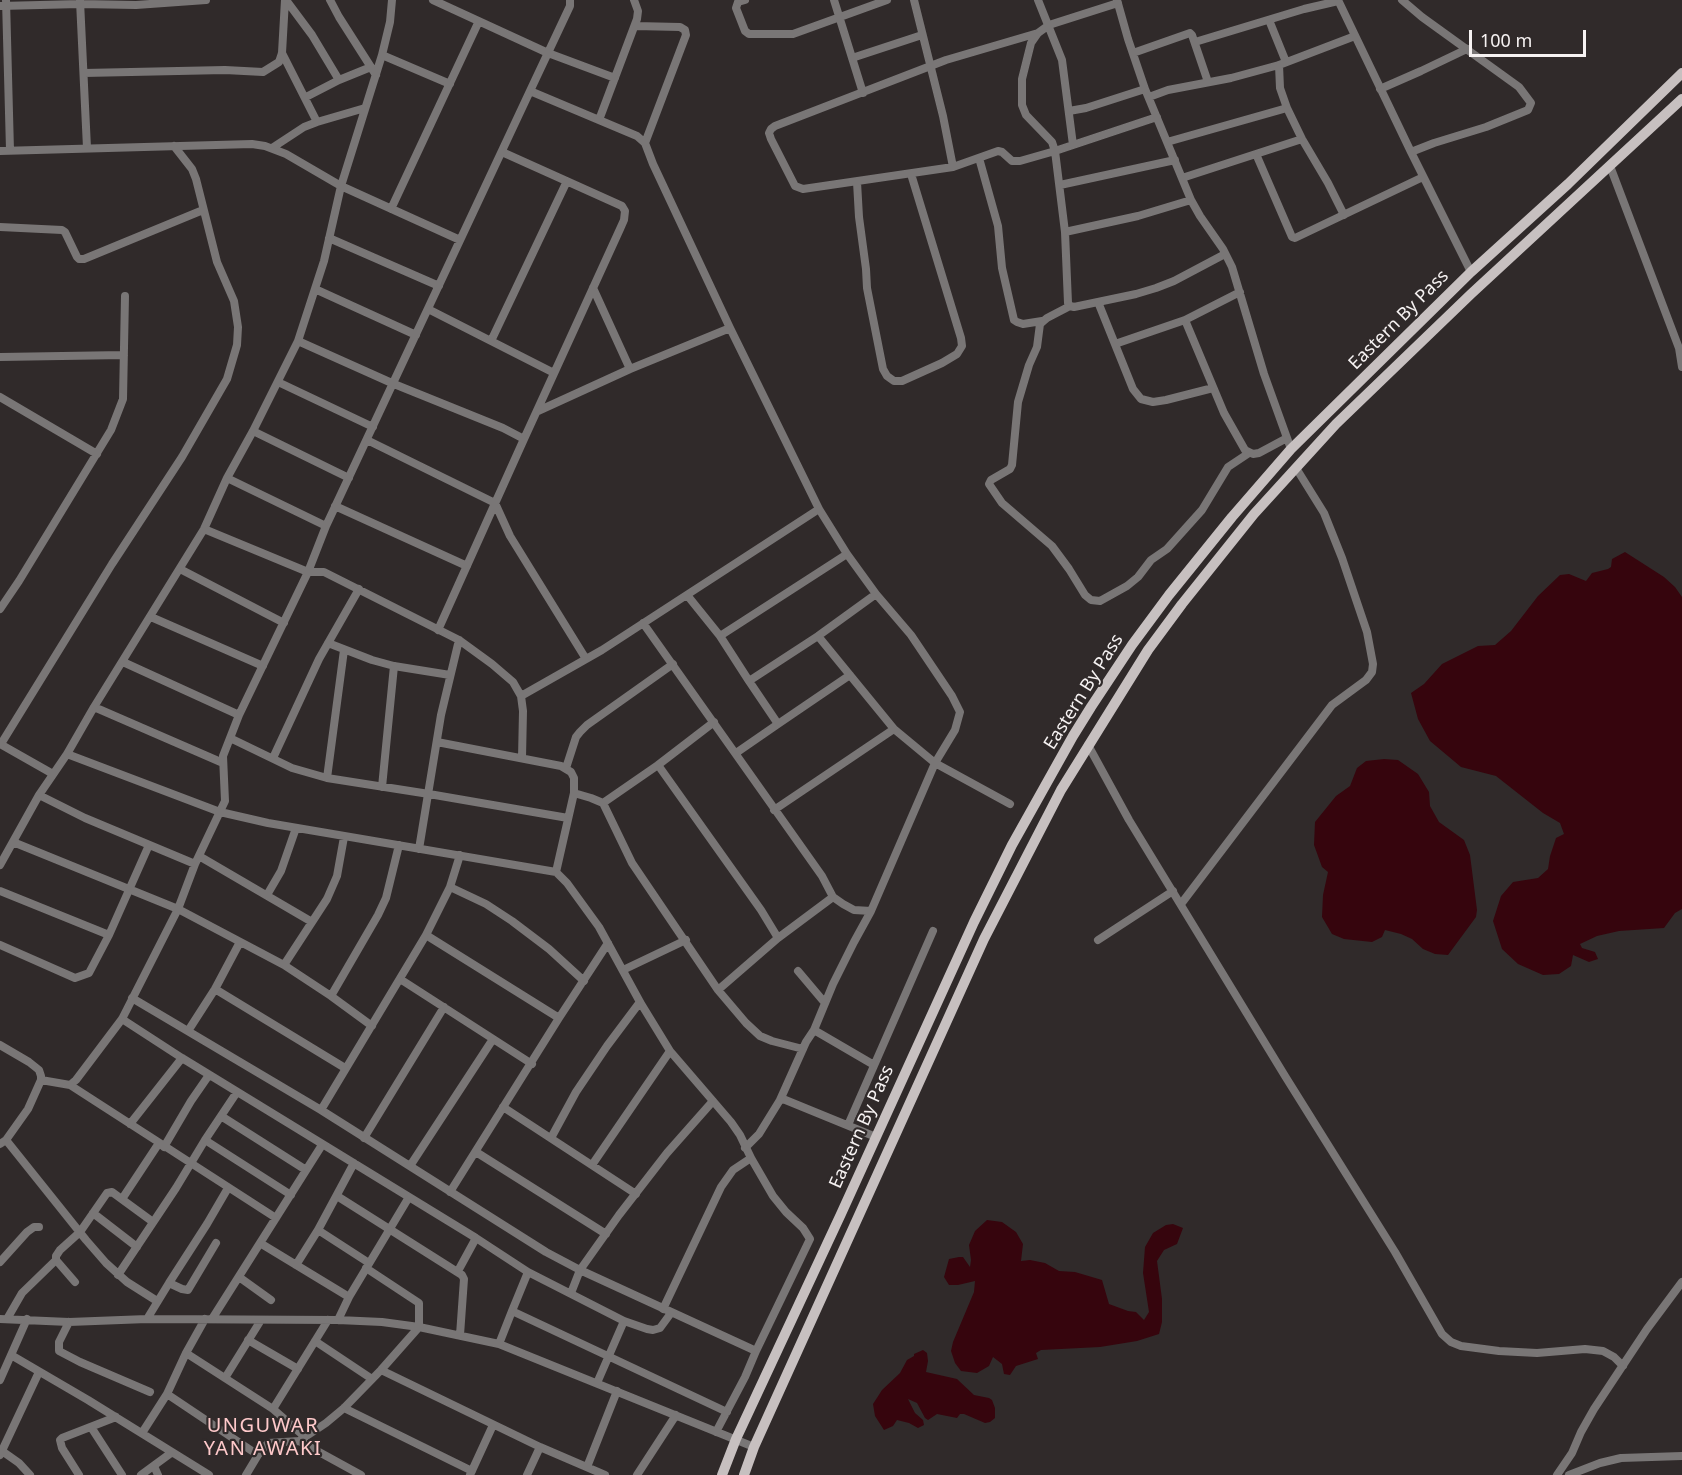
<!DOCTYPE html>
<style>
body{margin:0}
#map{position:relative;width:1682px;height:1475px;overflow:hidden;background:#302a2a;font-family:"Noto Sans",sans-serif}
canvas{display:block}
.scale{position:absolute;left:1469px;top:30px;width:117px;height:27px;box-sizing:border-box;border:3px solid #f6f2f2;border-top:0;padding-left:8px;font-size:18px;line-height:21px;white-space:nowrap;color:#f6f2f2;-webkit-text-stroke:4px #302a2a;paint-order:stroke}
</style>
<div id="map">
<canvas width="1682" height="1475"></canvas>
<div class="scale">100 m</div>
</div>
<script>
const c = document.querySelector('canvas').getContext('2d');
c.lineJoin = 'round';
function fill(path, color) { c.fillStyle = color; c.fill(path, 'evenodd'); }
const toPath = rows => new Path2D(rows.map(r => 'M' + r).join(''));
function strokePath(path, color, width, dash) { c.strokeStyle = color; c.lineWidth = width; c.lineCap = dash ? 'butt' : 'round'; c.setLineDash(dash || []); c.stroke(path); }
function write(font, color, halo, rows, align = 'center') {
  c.font = font + ' "Noto Sans",sans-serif'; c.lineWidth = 4.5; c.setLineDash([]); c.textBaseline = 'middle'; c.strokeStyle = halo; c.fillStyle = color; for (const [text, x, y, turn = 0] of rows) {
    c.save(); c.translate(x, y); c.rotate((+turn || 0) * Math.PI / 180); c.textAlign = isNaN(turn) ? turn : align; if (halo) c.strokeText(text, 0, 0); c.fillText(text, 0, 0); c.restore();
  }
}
fill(toPath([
 [1625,552,1664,577,1675,587,1682,597,1682,909,1675,913,1664,928,1619,931,1597,936,1580,944,1582,948,1595,952,1598,959,1589,962,1573,955,1571,966,1559,974,1543,975,1518,964,1502,949,1493,921,1501,896,1513,882,1538,878,1548,869,1550,856,1556,838,1564,834,1560,823,1543,813,1496,776,1461,767,1430,741,1418,719,1411,693,1424,684,1442,664,1478,646,1495,645,1511,631,1538,596,1560,575,1569,574,1586,581,1592,573,1608,569,1611,567,1612,559],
 [1384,759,1398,760,1418,774,1429,792,1430,806,1439,822,1464,840,1470,855,1477,910,1476,917,1448,955,1435,954,1423,949,1412,939,1401,934,1385,930,1382,937,1372,942,1344,939,1332,934,1322,917,1323,895,1328,872,1322,867,1314,845,1315,822,1336,796,1350,786,1357,768,1366,761],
 [987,1220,1002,1222,1016,1232,1023,1244,1021,1261,1030,1260,1045,1263,1059,1271,1075,1272,1102,1280,1109,1304,1128,1311,1136,1312,1144,1320,1149,1312,1143,1273,1145,1247,1153,1233,1166,1225,1173,1224,1183,1228,1177,1244,1164,1250,1157,1261,1162,1299,1162,1322,1159,1334,1137,1341,1100,1347,1041,1350,1036,1353,1038,1359,1016,1366,1010,1375,1004,1374,1002,1364,993,1357,989,1366,977,1373,961,1371,955,1363,951,1351,953,1342,974,1292,975,1281,958,1285,949,1285,944,1277,949,1259,959,1257,963,1257,970,1267,971,1260,969,1245,975,1231],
 [923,1350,927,1353,928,1361,926,1372,957,1379,974,1395,989,1398,992,1400,995,1408,995,1418,990,1422,985,1423,964,1414,960,1414,957,1418,937,1414,928,1420,925,1418,917,1403,908,1399,915,1413,923,1420,924,1425,918,1428,909,1423,897,1420,893,1426,884,1430,875,1416,873,1404,882,1390,900,1373,907,1360,914,1356,914,1354]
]), '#36050d');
strokePath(toPath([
 [6,0,10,150],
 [286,0,312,35,339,80],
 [330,0,339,17,376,75],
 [433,0,548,53,615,78],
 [745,0,738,2,736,8,745,31,749,34,793,34,887,0],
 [834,0,863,93],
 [914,0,943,116,953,167],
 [1038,0,1062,60,1073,145],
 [1117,0,1128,39,1145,89,1191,200,1200,216,1223,249,1232,267,1264,374,1291,449],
 [1338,0,1411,152,1471,272],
 [1402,0,1422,17,1519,87,1531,103,1528,110,1486,127,1434,143,1411,152],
 [80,1,87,148],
 [1118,3,1049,25,1038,33,1031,43,1022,79,1022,105,1026,115,1052,142,1055,151,1065,232,1068,303,1070,306,1074,307,1136,294,1156,288,1174,281,1225,254],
 [0,6,80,4,136,5,206,0],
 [1269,20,1286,62],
 [635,26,680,27,685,30,686,35,645,143],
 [1038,33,946,60,775,126,771,129,769,133,771,139,795,186,803,189,953,167,998,151,1002,152,1012,161,1020,161,1055,151,1157,117],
 [1195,42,1304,9,1338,1],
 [282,53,317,122],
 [1133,53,1190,33,1192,35,1208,82],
 [382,55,450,84],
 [852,58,922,35],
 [1279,65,1280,88,1287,108,1302,139,1328,183,1344,215],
 [84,73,225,70,263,72,279,62,282,53,285,0],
 [1380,89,1421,71,1467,49],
 [530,91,637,136,645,143,653,164,730,328,819,509,847,554,876,594,911,635,952,696,960,712,955,730,935,763,871,911],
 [306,97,339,80,371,67],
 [1149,97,1168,90,1231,78,1279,65,1355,36],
 [1069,111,1086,108,1145,89],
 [599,120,637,19,638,11,634,0],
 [1167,142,1287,108],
 [272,148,304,127,317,122,365,108],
 [0,151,252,144,265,146,286,154,341,186,460,240],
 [1256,154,1292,237,1295,238,1423,177],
 [979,158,998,226,1002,268,1014,320,1017,322,1023,324,1042,321],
 [1610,166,1679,348,1682,367],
 [1182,178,1302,139],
 [857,182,859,217,866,269,867,288,883,369,887,376,894,381,902,381,942,363,957,354,962,346,961,338,911,174],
 [1060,185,1175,160],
 [391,209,479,21],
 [0,227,62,230,65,232,77,257,79,259,84,259,203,210],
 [1065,232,1138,216,1191,200],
 [329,238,439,286],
 [593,288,630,369],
 [315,289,416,335],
 [1098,302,1133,389,1141,399,1153,402,1166,400,1213,388],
 [1070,306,1047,318,1040,324,1037,347,1029,365,1018,402,1012,465,1010,469,991,480,989,484,1002,503,1052,546,1069,569,1085,595,1091,600,1100,601,1127,586,1138,577,1151,560,1167,549,1202,510,1228,467,1249,453],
 [428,309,554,373],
 [1185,320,1224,413,1245,450,1253,454,1259,453,1287,438],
 [298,341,394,384,503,428,524,439,620,229,624,220,625,211,622,206,502,152],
 [491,341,567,181],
 [1115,344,1185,320,1240,292],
 [0,357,124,355],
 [278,382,373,427],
 [0,397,97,454],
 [538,411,630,369,730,328],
 [253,431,349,478],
 [367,440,495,503,510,536,586,659],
 [227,478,326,526],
 [335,506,467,566],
 [204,529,308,572,324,572,459,640,492,664,513,682,521,696,523,711,522,758],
 [180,569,284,623],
 [687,595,720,636,749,681,818,636,876,594],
 [0,609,19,581,111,430,123,399,125,296],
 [151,617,263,666],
 [643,623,822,876,833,897,843,904,854,910,871,911,854,942,833,984,814,1030],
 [438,630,524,439],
 [720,636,847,554],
 [818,636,894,729],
 [328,643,372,660,394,666,450,675],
 [123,662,239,715],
 [749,681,778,724,850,675],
 [521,696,602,650,819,509],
 [94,707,223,763],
 [714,722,658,765,761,910,778,938,718,990],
 [230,738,292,768,327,778,429,794,568,818],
 [437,742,561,766,571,772,574,778,574,793,556,872],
 [0,744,53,774],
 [1,744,112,564,182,457,227,379,237,345,238,327,234,301,217,262,196,179,192,169,174,146],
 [1088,745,1129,820,1285,1076,1395,1252,1442,1334,1451,1342,1461,1346,1499,1351,1537,1353,1585,1349,1603,1351,1614,1357,1623,1366],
 [736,753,778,724],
 [67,754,220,812,268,823,556,872,567,883,599,927,640,1002,670,1051,731,1122,740,1135,751,1158,773,1196,786,1212,803,1228,810,1239,756,1351,580,1270,546,1252,321,1110,132,998],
 [273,758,319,659,359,589],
 [566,768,576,737,580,732,587,725,673,664],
 [327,778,344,650],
 [382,787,394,666],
 [574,793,591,798,603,803,632,863,718,990,746,1023,760,1036,772,1041,803,1049],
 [39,795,85,818,195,864],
 [603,803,658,765],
 [774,810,894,729,935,763,1010,804],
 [13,842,178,909,284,965,331,996,372,1026],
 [419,849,441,715,459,640],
 [199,856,312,922],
 [0,865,39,795,67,754,94,707,204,529,227,478,253,431,298,341,324,261,341,186,382,55,390,22,392,0],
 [450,887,486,904,512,921,549,949,584,981],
 [0,891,109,935],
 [267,895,281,871,296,828],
 [1181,904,1332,705,1366,680,1372,672,1373,664,1367,632,1342,558,1324,513,1296,468],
 [426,935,559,1018],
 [778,938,833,897],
 [1098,940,1173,891],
 [0,945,75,978,89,973,109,935,149,845],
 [284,965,327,899,337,876,344,837],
 [623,970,686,940],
 [798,971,825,1003],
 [400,979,532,1064],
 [215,989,345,1068],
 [331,996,378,915,386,898,399,845],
 [122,1019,182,1058,476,1238,528,1272,624,1321,647,1329,653,1330,660,1328,671,1313],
 [188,1031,215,989,240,942],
 [0,1045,29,1062,39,1070,41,1076,41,1080,28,1109,6,1140,0,1144],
 [41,1080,70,1085,76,1080,122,1019,178,909,195,864,225,801,223,756,239,715,308,572,326,526,530,91,570,6,570,0],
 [70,1085,276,1218],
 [780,1100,806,1042,814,1030,874,1065],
 [503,1107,636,1194],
 [321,1110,426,935,450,887,460,855],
 [221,1116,306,1170],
 [130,1124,182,1058],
 [848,1125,933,931],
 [364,1138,444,1007],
 [551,1138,576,1092,607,1046,640,1002],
 [6,1140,86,1240,106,1263,127,1282,157,1301],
 [205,1140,291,1195],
 [164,1147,191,1101,209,1075],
 [745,1148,759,1134,780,1100,783,1099,876,1137],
 [476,1152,606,1234],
 [592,1165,670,1051],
 [410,1166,493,1039],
 [450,1192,559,1018,608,943],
 [337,1196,462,1275,464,1279,460,1335],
 [122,1199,159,1143],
 [93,1213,137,1247],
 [318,1230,369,1263],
 [260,1243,349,1297],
 [0,1262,27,1232,34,1227,39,1227],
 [296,1265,318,1230,354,1163],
 [458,1271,476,1238],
 [528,1272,512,1311,727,1412],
 [118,1275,176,1188,205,1140,237,1092],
 [239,1277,271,1300],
 [75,1282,56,1260,56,1256,60,1250,80,1232,107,1193,112,1192,153,1222],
 [169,1283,182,1289,188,1290,216,1243],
 [571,1293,580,1270,619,1215,667,1153,713,1101],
 [663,1309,721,1187,733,1170,751,1158],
 [0,1319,69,1322,147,1319,338,1320,382,1322,419,1327,499,1344,754,1447],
 [7,1319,22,1293,56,1260],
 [147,1319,169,1283,207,1224,228,1188],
 [212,1319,322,1145],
 [338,1320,349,1297,409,1197],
 [69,1322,59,1342,59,1351,80,1362,150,1392],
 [248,1340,298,1369],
 [315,1341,372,1379],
 [499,1344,512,1311],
 [186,1353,273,1409,305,1437],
 [11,1355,88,1400,209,1475],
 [381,1370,540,1447,605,1475],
 [225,1378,261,1320],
 [0,1380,27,1319],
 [597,1383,624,1321],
 [167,1394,258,1455],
 [344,1408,472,1471],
 [273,1409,328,1320],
 [91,1427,122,1475],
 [716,1432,745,1377,756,1351],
 [142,1433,167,1394,186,1353,205,1319],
 [299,1441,326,1423,344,1408,381,1370,419,1327,419,1303,366,1268],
 [2,1451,19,1463,30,1475],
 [0,1455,39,1372],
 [154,1466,158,1475],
 [587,1467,617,1391],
 [79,1475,62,1448,60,1440,62,1438,116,1417],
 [141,1475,171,1453],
 [246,1475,258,1455,268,1443,299,1441,361,1475],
 [470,1475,493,1425],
 [527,1475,540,1447],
 [637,1475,676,1415],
 [1557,1475,1572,1453,1581,1432,1594,1409,1647,1329,1682,1282],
 [1569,1475,1600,1463,1621,1458,1682,1456]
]), '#797676', 8);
strokePath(toPath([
 [722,1475,736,1439,841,1214,974,922,1012,845,1073,736,1091,707,1132,645,1169,595,1232,517,1291,449,1471,272,1568,184,1682,73],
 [744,1475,754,1447,984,939,1061,790,1148,650,1182,604,1254,514,1336,424,1471,294,1682,99]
]), '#c7c0c0', 10);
write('18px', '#f6f2f2', '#302a2a', [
 ["Eastern By Pass",1399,320,-45],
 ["Eastern By Pass",1084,692,-58],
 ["Eastern By Pass",862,1127,-66]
]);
c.letterSpacing = '1.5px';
write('20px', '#ffcacb', '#302a2a', [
 ["UNGUWAR",263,1426],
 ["YAN AWAKI",263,1449]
]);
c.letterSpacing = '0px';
</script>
